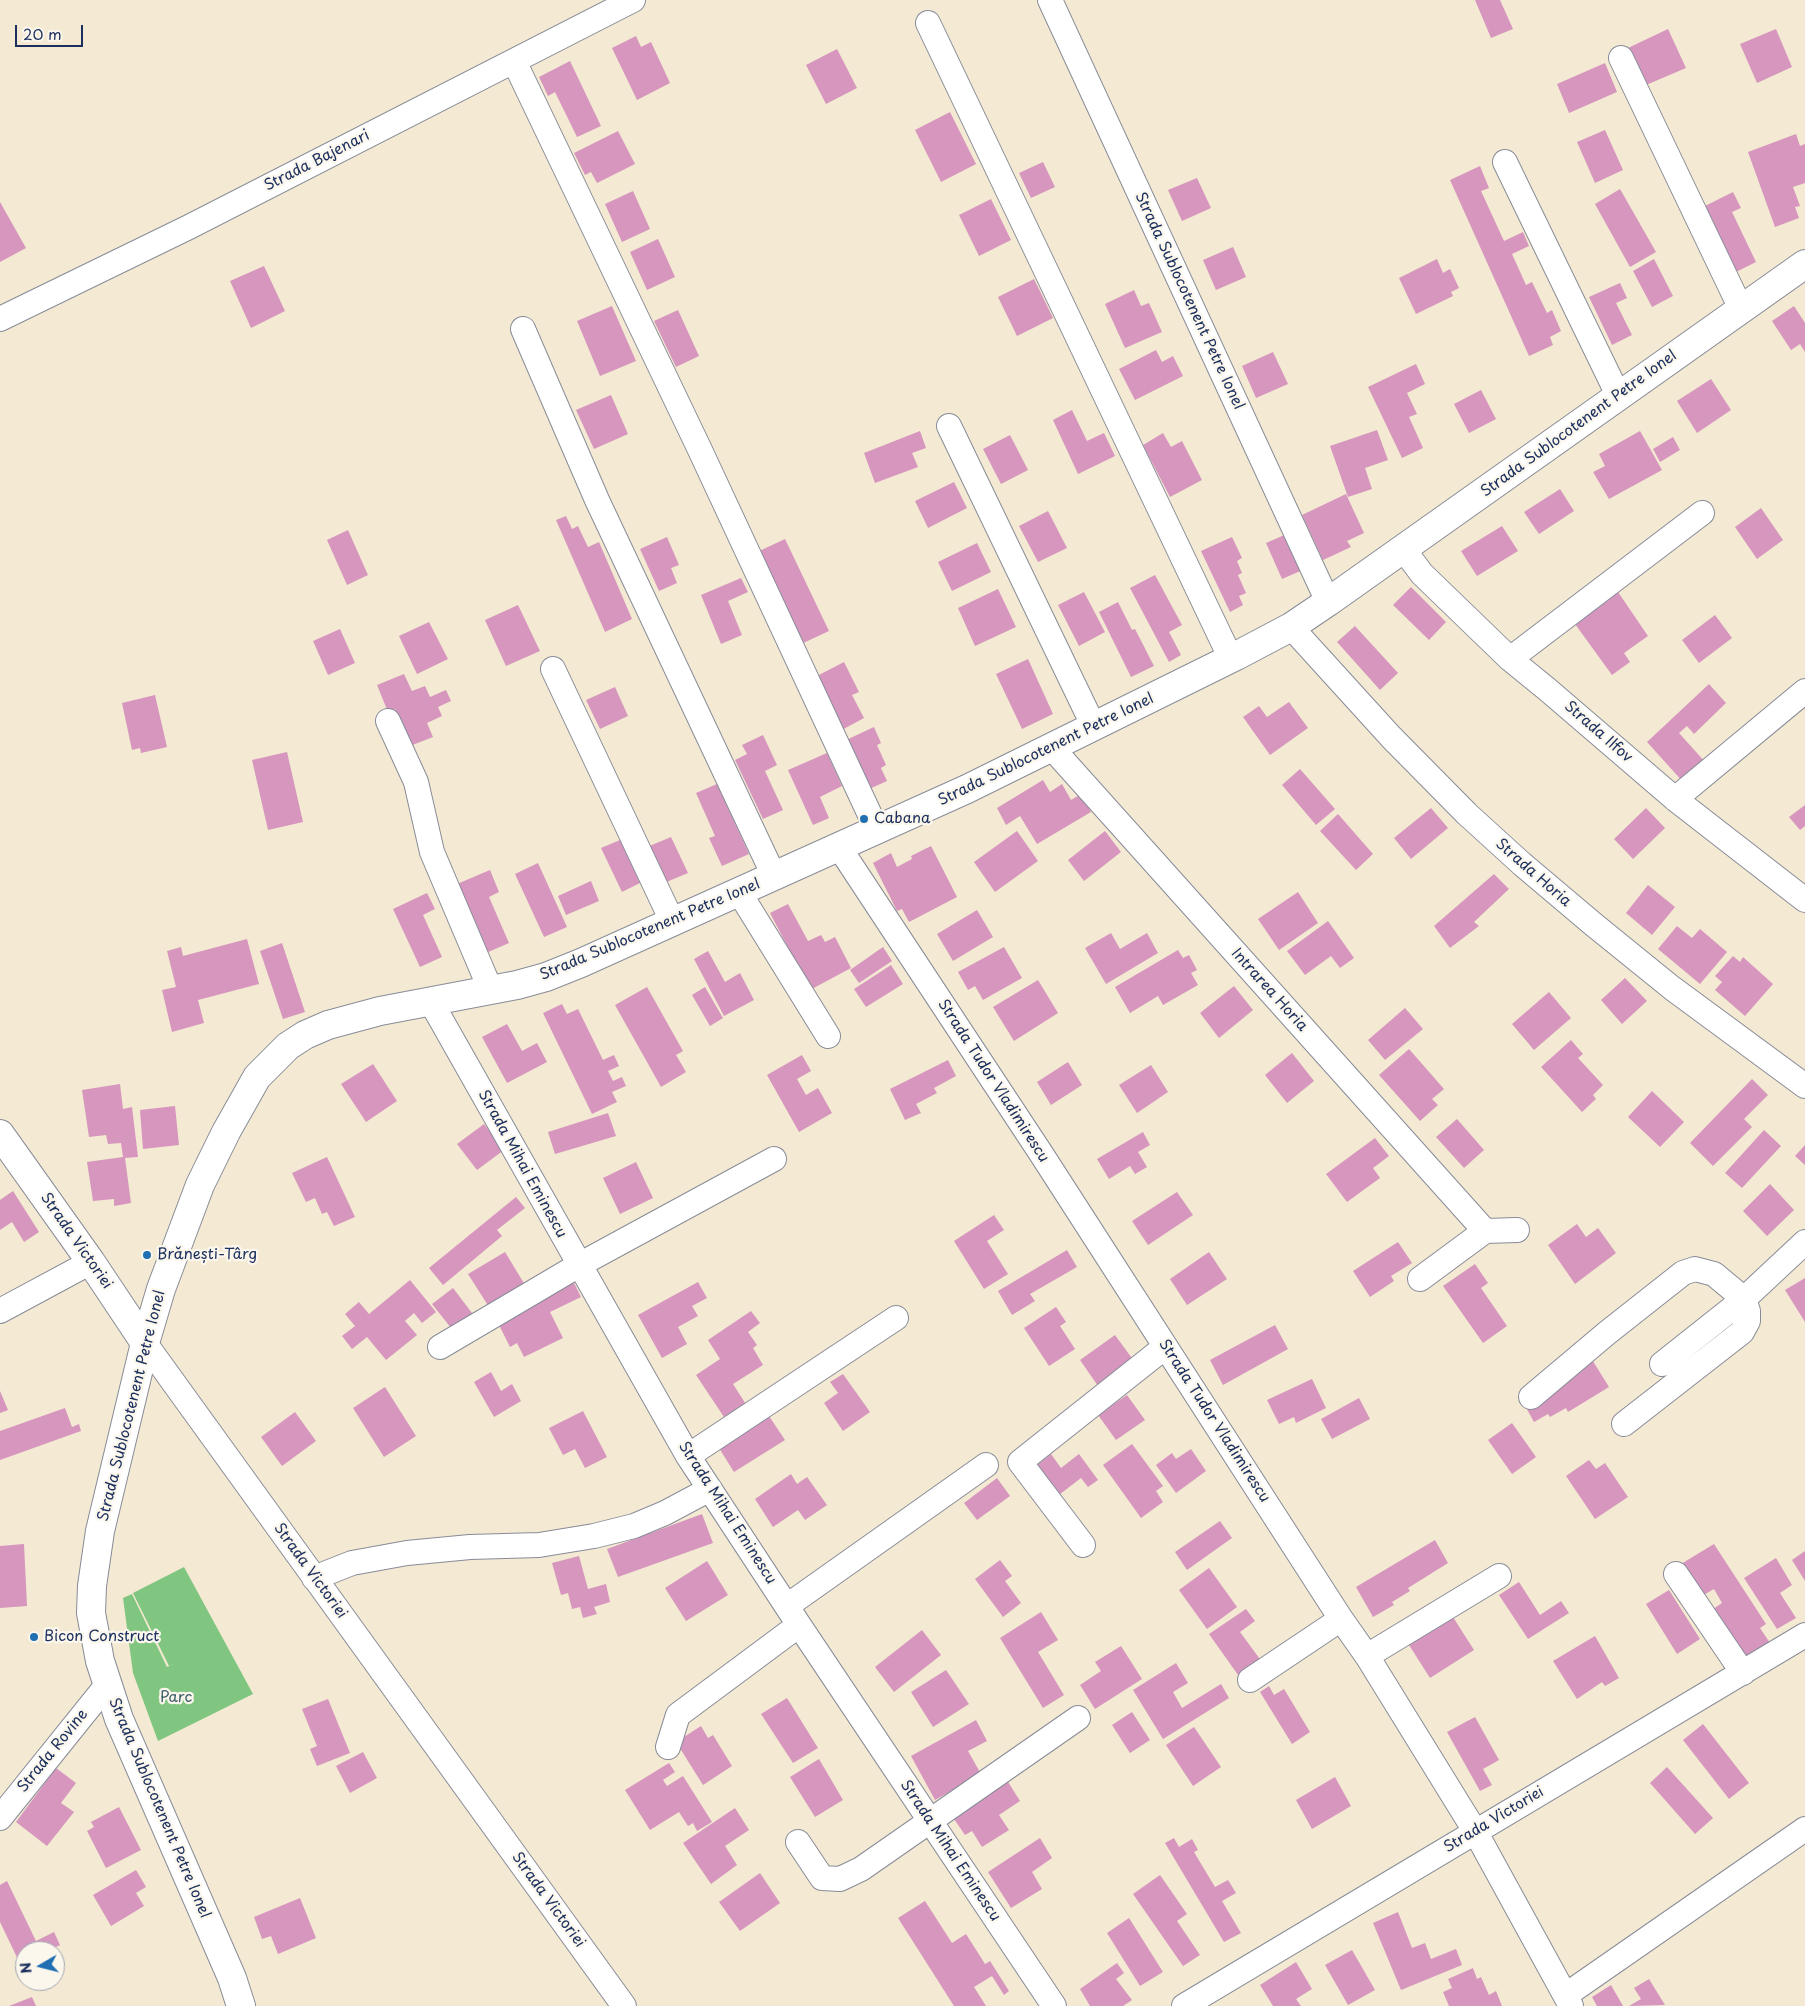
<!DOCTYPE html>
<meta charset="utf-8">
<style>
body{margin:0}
#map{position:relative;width:1805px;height:2006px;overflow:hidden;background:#f4e9d2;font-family:"Playpen Sans",sans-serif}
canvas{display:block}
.north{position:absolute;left:15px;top:1941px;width:50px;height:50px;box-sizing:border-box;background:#fbf7ec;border:1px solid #a1a7b3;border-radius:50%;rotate:262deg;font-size:14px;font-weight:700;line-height:20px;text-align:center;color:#1b2f5e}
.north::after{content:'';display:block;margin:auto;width:18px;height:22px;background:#1f6fb2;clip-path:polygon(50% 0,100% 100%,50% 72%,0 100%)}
.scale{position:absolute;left:15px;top:25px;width:68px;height:22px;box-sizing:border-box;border:2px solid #1b2f5e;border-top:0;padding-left:6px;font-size:15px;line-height:18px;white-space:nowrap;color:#1b2f5e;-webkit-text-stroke:4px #fbf7ec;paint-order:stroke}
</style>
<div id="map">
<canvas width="1805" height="2006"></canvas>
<div class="north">N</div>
<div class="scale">20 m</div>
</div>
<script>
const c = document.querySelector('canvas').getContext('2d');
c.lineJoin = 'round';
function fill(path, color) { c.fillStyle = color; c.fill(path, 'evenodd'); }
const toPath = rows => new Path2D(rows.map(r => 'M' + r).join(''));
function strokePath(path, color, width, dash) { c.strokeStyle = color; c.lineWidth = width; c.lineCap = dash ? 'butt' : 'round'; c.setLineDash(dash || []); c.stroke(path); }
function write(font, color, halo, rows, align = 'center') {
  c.font = font + ' "Playpen Sans",sans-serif'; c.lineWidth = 4.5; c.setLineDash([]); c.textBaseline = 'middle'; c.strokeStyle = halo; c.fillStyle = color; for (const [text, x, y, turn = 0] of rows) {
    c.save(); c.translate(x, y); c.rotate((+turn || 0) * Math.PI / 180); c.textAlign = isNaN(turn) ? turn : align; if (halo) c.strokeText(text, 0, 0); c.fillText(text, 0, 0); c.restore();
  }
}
fill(toPath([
 [184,1567,253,1694,158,1741,133,1673,123,1598,132,1594,167,1667,191,1656,169,1666,133,1593]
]), '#80c681');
fill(toPath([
 [1475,0,1500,0,1513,29,1491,38],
 [1668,29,1686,68,1646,85,1628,48],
 [1776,29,1792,67,1757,83,1740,44],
 [636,36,641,47,651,42,670,83,637,100,612,48],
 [837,49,857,88,826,104,806,65],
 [570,61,601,126,577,137,555,92,548,96,539,77],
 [1605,63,1617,92,1569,113,1557,84],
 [950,112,976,164,941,182,915,130],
 [1605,130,1623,170,1595,183,1577,142],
 [618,131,635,164,597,183,591,172,585,175,574,153],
 [1796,134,1800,146,1805,144,1805,183,1793,187,1800,206,1795,207,1799,218,1775,227,1748,152],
 [1043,162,1055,187,1031,198,1019,173],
 [1480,166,1489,188,1481,191,1504,241,1523,232,1529,246,1512,254,1526,285,1532,282,1547,313,1552,310,1561,331,1550,337,1553,345,1529,356,1450,180],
 [1197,178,1211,208,1182,221,1168,190],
 [1620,189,1656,252,1630,267,1595,204],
 [633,191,650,229,622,242,605,204],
 [1733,192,1741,208,1732,212,1756,262,1734,273,1703,207],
 [991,199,1011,240,979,256,959,215],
 [0,202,26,248,0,262],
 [658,239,675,277,647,290,630,252],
 [1233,247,1246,277,1216,290,1203,260],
 [1437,259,1443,273,1450,269,1459,288,1451,292,1453,296,1416,314,1399,278],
 [1654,259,1673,296,1652,307,1633,271],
 [264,266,285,311,251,328,230,281],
 [1034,279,1053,318,1017,336,998,297],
 [1620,283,1627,298,1616,303,1632,335,1612,345,1589,297],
 [1134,290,1141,306,1149,303,1162,332,1125,348,1105,304],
 [612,306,636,361,600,376,577,321],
 [1794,306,1805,323,1805,352,1800,344,1791,350,1772,321],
 [678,310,699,356,676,367,654,321],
 [1156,350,1162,362,1173,356,1183,376,1135,400,1119,369],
 [1273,352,1288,384,1256,398,1242,366],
 [1416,364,1425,384,1407,393,1417,414,1409,417,1423,448,1402,458,1368,387],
 [1711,379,1731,410,1697,433,1677,401],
 [1481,390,1496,419,1469,433,1454,404],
 [611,395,628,434,594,449,576,410],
 [1072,410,1087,441,1104,433,1115,456,1078,474,1053,420],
 [1377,430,1388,460,1365,468,1372,489,1348,497,1330,446],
 [920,431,926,448,912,453,918,467,875,483,864,453],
 [1640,431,1662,470,1609,499,1593,472,1605,466,1599,454],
 [1163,433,1171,447,1182,441,1202,480,1170,497,1143,445],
 [1010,435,1028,470,1001,484,983,449],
 [1673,437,1680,450,1660,462,1653,449],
 [954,482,967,508,928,528,915,501],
 [1560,489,1574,511,1539,534,1524,512],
 [1346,494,1364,533,1347,541,1351,547,1323,560,1302,515],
 [1761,508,1783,540,1757,559,1735,527],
 [1048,511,1067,548,1038,562,1019,526],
 [566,516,572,529,578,526,588,547,599,542,632,619,605,632,556,520],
 [1502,526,1518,551,1477,576,1461,551],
 [348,530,368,575,347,585,327,540],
 [1289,533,1305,569,1282,579,1266,543],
 [667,537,679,565,671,568,677,583,659,591,640,549],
 [1232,537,1242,558,1237,561,1242,573,1238,575,1246,593,1239,596,1243,605,1230,612,1201,551],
 [785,539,829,631,799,645,755,553],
 [977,543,991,572,952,591,938,562],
 [1155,575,1182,625,1169,632,1181,655,1169,662,1130,588],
 [741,578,748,592,728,601,742,635,721,644,701,595],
 [1411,587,1446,622,1429,640,1393,605],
 [998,589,1016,627,975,646,958,608],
 [1084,592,1105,632,1079,646,1058,605],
 [1618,592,1648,636,1624,653,1630,662,1612,675,1575,624],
 [1118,602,1132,630,1135,629,1154,666,1131,677,1099,612],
 [518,605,540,651,506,666,485,620],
 [1715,615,1732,638,1699,663,1682,640],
 [429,622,448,659,417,674,399,636],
 [1355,626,1398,673,1380,690,1337,642],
 [340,629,355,663,328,675,313,641],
 [1028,659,1053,714,1022,729,996,674],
 [844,662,859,692,852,695,864,718,840,731,829,709,833,707,817,676],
 [404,674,412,691,425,686,430,697,446,690,451,701,438,707,442,716,427,723,433,737,410,746,395,709,388,712,377,685],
 [1709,684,1726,703,1694,734,1687,726,1679,733,1706,763,1684,783,1647,742],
 [615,687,628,716,600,729,586,700],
 [155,695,167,747,141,753,140,748,132,750,122,703],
 [1289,702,1308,728,1270,755,1243,717,1259,706,1267,717],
 [874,727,881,743,877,745,886,765,881,768,887,781,867,790,844,741],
 [763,735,777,765,765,771,783,810,763,819,735,760,747,754,742,745],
 [287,752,303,822,268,830,252,760],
 [827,753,842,786,820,797,829,818,813,825,788,770],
 [1300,769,1335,809,1316,825,1282,785],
 [1043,780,1050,792,1062,784,1071,800,1081,794,1091,812,1037,844,1020,816,1006,825,997,808],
 [717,784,749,854,722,866,709,838,715,836,696,793],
 [1805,805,1805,826,1800,830,1789,817],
 [1431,808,1448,828,1411,859,1394,838],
 [1646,808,1665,828,1633,859,1614,839],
 [1338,814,1373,854,1356,870,1320,831],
 [1017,831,1038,861,995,892,974,862],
 [1105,831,1121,852,1084,881,1068,860],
 [671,837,688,873,664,883,647,847],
 [620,840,640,883,622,892,601,848],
 [931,846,957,897,909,922,902,909,897,911,873,863,891,853,897,867,912,859,911,856],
 [538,863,567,927,544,937,515,874],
 [490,870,499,892,489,897,509,943,486,953,457,884],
 [1494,874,1509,889,1474,922,1479,926,1450,948,1434,926],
 [591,881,599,901,566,915,558,896],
 [1648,885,1675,907,1652,935,1626,913],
 [1298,892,1318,923,1279,950,1258,919],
 [427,893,435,909,423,915,442,957,420,967,393,909],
 [788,904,808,941,821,935,825,942,835,937,851,968,810,990,770,913],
 [977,910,993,937,953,961,937,934],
 [1328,921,1354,958,1340,968,1331,956,1305,975,1287,951],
 [1677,926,1692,938,1700,929,1727,952,1700,984,1658,949],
 [1111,933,1120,949,1147,933,1158,953,1106,984,1085,948],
 [247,939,259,984,198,1000,204,1023,172,1032,162,990,176,987,167,951,181,947,183,956],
 [282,943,305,1012,283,1019,260,951],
 [883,947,892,961,859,983,850,970],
 [1004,947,1022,978,983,1000,975,986,968,990,958,972],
 [1178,950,1183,958,1189,955,1197,970,1191,973,1198,985,1163,1005,1158,996,1130,1013,1115,987],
 [708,951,725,982,740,973,754,1000,724,1016,694,959],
 [1733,956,1740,962,1743,957,1773,984,1745,1016,1715,990,1722,982,1715,976],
 [891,965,903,984,866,1007,854,989],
 [1625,978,1647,1001,1622,1024,1601,1000],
 [1038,980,1058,1013,1014,1041,993,1007],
 [1234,986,1253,1010,1219,1038,1200,1013],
 [647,987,683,1051,676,1055,686,1072,661,1087,615,1005],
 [705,987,723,1018,710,1026,692,995],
 [1549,992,1571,1018,1534,1050,1512,1024],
 [562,1004,567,1014,578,1009,603,1060,614,1055,619,1066,608,1071,613,1081,622,1077,626,1086,612,1092,617,1102,592,1114,543,1013],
 [1405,1008,1423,1029,1385,1060,1368,1040],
 [507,1024,522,1051,537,1043,547,1062,507,1083,482,1037],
 [1571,1040,1583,1054,1578,1058,1603,1085,1593,1095,1596,1099,1582,1112,1541,1067],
 [1409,1049,1444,1089,1432,1099,1438,1105,1420,1121,1379,1075],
 [1292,1053,1314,1081,1287,1103,1265,1075],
 [802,1055,811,1071,797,1079,806,1095,818,1088,832,1113,799,1132,767,1075],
 [948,1060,956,1076,934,1088,937,1093,916,1104,921,1113,905,1120,890,1089],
 [1068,1062,1082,1085,1051,1105,1037,1082],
 [373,1064,397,1101,366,1122,341,1084],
 [1151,1065,1168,1092,1137,1113,1119,1085],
 [1752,1079,1768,1095,1744,1119,1752,1127,1713,1166,1690,1143],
 [120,1084,123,1109,132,1107,138,1157,125,1158,131,1203,114,1206,114,1199,93,1201,87,1162,123,1157,121,1143,108,1144,106,1135,89,1137,82,1090],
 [1652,1091,1684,1122,1660,1147,1628,1117],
 [175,1106,179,1145,143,1149,140,1110],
 [608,1113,616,1136,555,1154,548,1132],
 [1457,1119,1484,1150,1464,1168,1436,1137],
 [484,1124,504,1150,477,1170,457,1144],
 [1764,1130,1781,1146,1742,1188,1725,1173],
 [1143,1132,1150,1145,1138,1152,1147,1167,1135,1174,1130,1166,1109,1179,1097,1159],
 [1375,1138,1389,1156,1373,1168,1380,1178,1347,1202,1326,1174],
 [1805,1145,1805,1165,1795,1156],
 [327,1157,355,1217,334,1226,327,1212,322,1214,315,1198,306,1202,292,1173],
 [636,1162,653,1198,620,1214,603,1178],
 [1770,1184,1794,1210,1767,1236,1743,1211],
 [13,1191,39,1232,24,1242,12,1222,0,1230,0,1200],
 [1177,1192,1193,1215,1148,1245,1132,1221],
 [516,1197,525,1208,497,1230,502,1236,443,1285,429,1268],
 [994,1215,1004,1230,987,1241,1008,1274,984,1289,954,1241],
 [1577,1224,1586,1237,1598,1228,1616,1253,1575,1284,1548,1245],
 [1398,1242,1412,1263,1391,1276,1394,1281,1370,1297,1353,1271],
 [1067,1250,1077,1267,1030,1294,1035,1301,1012,1315,998,1291],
 [505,1252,525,1285,489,1307,468,1274],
 [1209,1252,1227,1279,1187,1305,1170,1279],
 [1475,1264,1488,1283,1481,1288,1507,1326,1483,1343,1443,1286],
 [1805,1278,1805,1322,1785,1290],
 [572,1279,581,1297,550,1312,563,1338,524,1357,517,1343,510,1347,498,1323,541,1302,538,1296],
 [410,1280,436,1312,422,1323,414,1313,405,1321,417,1335,386,1360,367,1337,352,1349,342,1336,355,1326,345,1314,359,1302,369,1314],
 [698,1282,707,1298,692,1306,698,1316,678,1327,687,1344,662,1358,638,1315],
 [453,1288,475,1317,455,1333,432,1304],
 [1056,1307,1066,1322,1060,1326,1075,1349,1049,1366,1024,1328],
 [751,1311,760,1323,748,1332,757,1345,753,1348,763,1365,733,1384,747,1406,726,1420,696,1375,720,1359,708,1340],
 [1275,1325,1288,1349,1223,1385,1210,1360],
 [1115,1335,1134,1361,1098,1386,1080,1360],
 [1591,1358,1609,1387,1568,1412,1566,1408,1550,1417,1548,1414,1534,1422,1524,1404],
 [491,1372,501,1391,512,1384,521,1401,494,1417,474,1382],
 [843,1374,870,1412,843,1431,824,1403,838,1393,830,1382],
 [1312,1379,1326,1408,1296,1423,1294,1417,1279,1424,1267,1400],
 [385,1387,416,1436,384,1457,353,1408],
 [0,1391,8,1410,0,1413],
 [1127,1395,1145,1420,1116,1440,1098,1415],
 [1359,1398,1370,1419,1332,1439,1321,1419],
 [65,1408,72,1427,79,1424,81,1431,0,1460,0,1431],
 [583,1411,607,1457,585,1468,575,1449,563,1455,549,1428],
 [295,1412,316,1441,282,1466,261,1437],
 [769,1416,785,1440,734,1472,719,1448],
 [1512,1423,1536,1457,1512,1474,1488,1440],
 [1132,1444,1163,1486,1156,1491,1163,1502,1141,1518,1103,1465],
 [1191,1449,1206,1471,1176,1493,1156,1465,1172,1453,1176,1459],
 [1051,1454,1061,1468,1079,1454,1098,1480,1088,1487,1081,1478,1055,1498,1032,1469],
 [1589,1460,1596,1469,1605,1463,1628,1497,1595,1519,1566,1476],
 [791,1474,797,1484,807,1477,827,1505,805,1520,798,1510,773,1527,755,1499],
 [997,1478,1010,1496,977,1520,964,1503],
 [702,1514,713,1543,618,1577,607,1549],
 [1220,1521,1232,1538,1187,1570,1175,1552],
 [1435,1540,1448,1563,1408,1588,1410,1591,1392,1602,1394,1605,1373,1617,1356,1587],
 [24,1544,27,1606,0,1608,0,1546],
 [1714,1544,1766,1624,1760,1628,1770,1643,1744,1660,1713,1609,1722,1603,1714,1589,1700,1597,1681,1564],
 [1805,1551,1805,1581,1792,1560],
 [579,1556,588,1589,606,1584,610,1602,594,1607,597,1614,583,1618,580,1607,572,1609,568,1593,561,1595,552,1563],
 [1776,1558,1792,1585,1780,1593,1796,1618,1777,1629,1744,1578],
 [1000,1560,1012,1576,1005,1581,1021,1603,1003,1617,975,1579],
 [707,1561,728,1595,686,1621,665,1588],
 [1209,1568,1237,1607,1207,1629,1179,1590],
 [1519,1582,1540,1615,1561,1601,1569,1613,1528,1639,1499,1595],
 [1669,1590,1700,1639,1677,1654,1646,1604],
 [1246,1609,1255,1621,1240,1632,1265,1666,1243,1682,1209,1634],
 [1041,1612,1058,1640,1038,1652,1064,1695,1043,1708,1000,1638],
 [1453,1617,1474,1650,1430,1678,1409,1645],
 [922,1630,941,1655,894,1692,875,1667],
 [1595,1636,1619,1678,1605,1686,1602,1682,1577,1699,1553,1661],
 [1121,1646,1142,1679,1095,1709,1080,1685,1101,1671,1095,1662],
 [1176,1663,1188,1683,1173,1692,1182,1708,1221,1684,1229,1698,1163,1739,1133,1690],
 [946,1670,969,1704,933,1727,911,1692],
 [1269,1686,1274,1695,1284,1689,1310,1732,1292,1744,1260,1692],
 [787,1698,818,1748,793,1763,761,1714],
 [328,1699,350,1753,317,1766,310,1749,317,1746,302,1709],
 [1132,1712,1150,1740,1130,1753,1112,1725],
 [1475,1717,1499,1760,1483,1769,1492,1785,1480,1791,1447,1732],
 [976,1720,987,1741,968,1751,981,1774,935,1800,911,1756],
 [1703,1724,1749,1783,1729,1799,1683,1740],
 [701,1726,708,1738,713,1735,732,1766,703,1785,676,1742],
 [1194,1727,1221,1767,1193,1786,1166,1745],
 [363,1752,377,1778,350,1793,336,1766],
 [819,1759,843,1800,815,1817,790,1777],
 [669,1763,675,1772,663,1780,667,1786,683,1776,712,1822,697,1831,693,1823,688,1826,679,1812,650,1830,625,1790],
 [1667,1767,1713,1818,1695,1834,1650,1783],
 [56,1768,76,1783,61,1803,74,1812,47,1846,16,1822],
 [1005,1777,1020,1801,999,1815,1009,1830,982,1847,972,1831,965,1835,954,1819,961,1814,958,1808],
 [1335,1777,1351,1806,1312,1829,1296,1800],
 [119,1807,141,1850,106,1868,87,1831,94,1827,91,1822],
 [735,1808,749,1830,725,1846,737,1865,711,1884,683,1843],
 [1040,1838,1052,1858,1032,1872,1042,1889,1011,1908,988,1872],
 [1174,1838,1179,1847,1192,1839,1198,1850,1194,1852,1215,1887,1228,1880,1236,1893,1222,1901,1241,1933,1224,1942,1165,1843],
 [136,1870,146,1887,136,1893,144,1906,111,1926,93,1895],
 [760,1873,780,1903,740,1931,719,1902],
 [1160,1875,1187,1914,1177,1921,1200,1955,1183,1966,1133,1894],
 [7,1881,36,1941,54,1932,60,1945,48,1951,25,1951,25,1974,0,1922,0,1885],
 [300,1898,316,1938,278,1954,271,1936,262,1939,254,1917],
 [925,1901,952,1943,966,1934,985,1964,990,1961,1009,1991,1004,1995,992,1976,974,1987,986,2006,954,2006,898,1918],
 [1398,1912,1412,1948,1425,1943,1431,1959,1456,1949,1462,1965,1401,1990,1373,1923],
 [1129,1918,1163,1972,1140,1986,1107,1933],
 [1352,1950,1375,1990,1348,2005,1325,1965],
 [1296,1962,1312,1989,1296,1999,1301,2006,1273,2006,1260,1985],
 [1117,1963,1124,1973,1116,1979,1132,2000,1123,2006,1090,2006,1080,1989],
 [1473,1968,1477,1979,1481,1977,1489,1995,1496,1991,1502,2006,1449,2006,1443,1992,1452,1988,1448,1979],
 [1649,1979,1665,2005,1629,2006,1641,1999,1634,1988],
 [1611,1985,1623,2006,1597,2006,1592,1997],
 [32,1997,36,2006,9,2006]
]), '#d696be');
const minor = toPath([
 [1050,0,1328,602],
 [928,23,1231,659],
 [1621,58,1741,309],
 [514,61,700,450,877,830],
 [1505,162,1618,395],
 [0,319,189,227,633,0],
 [523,329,597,500,774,876],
 [949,426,1094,727],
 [1404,550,1422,574,1510,659,1548,690,1675,799,1805,900],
 [1291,627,1391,737,1467,814,1522,864,1593,924,1672,988,1805,1086],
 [1510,659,1702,513],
 [553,669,673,923],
 [388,721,416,782,432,852,491,991],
 [1052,748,1485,1231],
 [1675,799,1805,691],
 [839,847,1042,1155,1341,1619,1367,1656,1475,1831,1571,2006],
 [739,892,828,1036],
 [431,1002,688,1456,799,1625,1054,2006],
 [1420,1279,1485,1231,1517,1230],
 [0,1311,91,1262],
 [145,1343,624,2006],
 [440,1347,579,1265,774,1159],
 [1531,1397,1607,1333,1683,1273,1695,1269,1714,1274,1744,1299,1805,1242],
 [1624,1424,1742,1332,1748,1321,1748,1311,1744,1299,1662,1364],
 [688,1456,896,1318],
 [1083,1545,1020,1462,1165,1347],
 [1676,1574,1743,1673],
 [314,1578,352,1563,407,1553,470,1547,539,1545,594,1536,634,1526,665,1513,710,1489],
 [787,1606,986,1465],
 [1367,1656,1499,1576],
 [1250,1680,1341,1619],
 [668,1747,678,1715,799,1625],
 [0,1818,107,1685],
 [798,1842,822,1878,840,1879,861,1869,1078,1718],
 [1566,1995,1805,1829],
 [1184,2006,1805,1635]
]);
const major = toPath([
 [0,1134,91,1262,145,1343],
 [241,2006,232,1978,119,1719,100,1661,91,1613,92,1586,100,1531,145,1343,161,1289,200,1185,226,1132,257,1077,288,1046,305,1035,328,1025,380,1011,517,985,546,977,581,963,967,789,1236,656,1291,627,1328,602,1805,264]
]);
strokePath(minor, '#888c98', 26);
strokePath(major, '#888c98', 30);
strokePath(minor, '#fff', 24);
strokePath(major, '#fff', 28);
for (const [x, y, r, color] of [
 [864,819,5,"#1f6fb2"],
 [147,1255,5,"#1f6fb2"],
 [34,1637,5,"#1f6fb2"]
]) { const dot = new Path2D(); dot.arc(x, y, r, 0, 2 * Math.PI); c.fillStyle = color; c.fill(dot); strokePath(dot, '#fbf7ec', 2); }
write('15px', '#1b2f5e', '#fbf7ec', [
 ["Strada Bajenari",317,161,-27],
 ["Strada Sublocotenent Petre Ionel",1189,301,65],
 ["Strada Sublocotenent Petre Ionel",1579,424,-36],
 ["Strada Ilfov",1598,732,41],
 ["Strada Sublocotenent Petre Ionel",1046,750,-26],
 ["Strada Horia",1533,873,41],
 ["Strada Sublocotenent Petre Ionel",650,930,-23],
 ["Intrarea Horia",1269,990,48],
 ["Strada Tudor Vladimirescu",993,1081,57],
 ["Strada Mihai Eminescu",522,1164,61],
 ["Strada Victoriei",76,1241,55],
 ["Strada Sublocotenent Petre Ionel",132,1406,-76],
 ["Strada Tudor Vladimirescu",1214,1421,57],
 ["Strada Mihai Eminescu",727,1513,57],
 ["Strada Victoriei",310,1571,54],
 ["Strada Rovine",53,1751,-51],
 ["Strada Sublocotenent Petre Ionel",159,1808,67],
 ["Strada Victoriei",1494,1820,-31],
 ["Strada Mihai Eminescu",950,1851,56],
 ["Strada Victoriei",548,1900,54]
]);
write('15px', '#1b2f5e', '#fbf7ec', [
 ["Cabana",874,819],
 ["Brănești-Târg",157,1255],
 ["Bicon Construct",44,1637]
], 'left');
write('15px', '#395c68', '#fbf7ec', [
 ["Parc",176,1698]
]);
</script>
